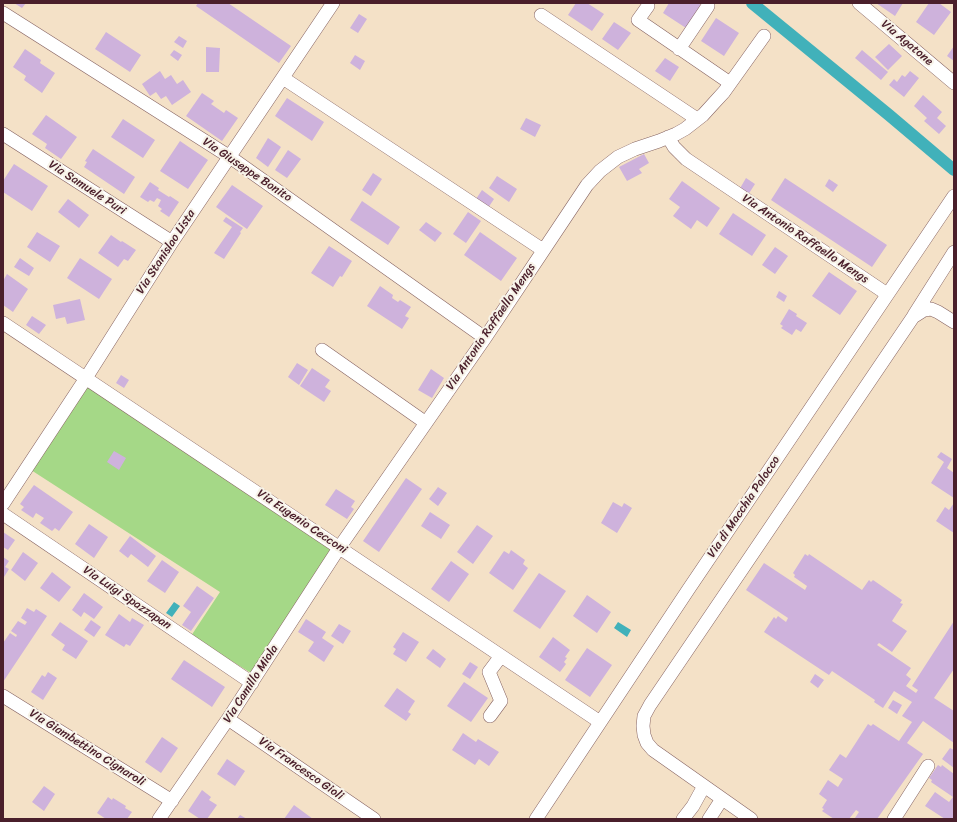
<!DOCTYPE html>
<style>
body{margin:0}
#map{position:relative;width:957px;height:822px;overflow:hidden;background:#f4e1c7;font-family:Sriracha,sans-serif}
canvas{display:block}
.frame{position:absolute;inset:0;border:4px solid #4a1f2b;pointer-events:none}
</style>
<div id="map">
<canvas width="957" height="822"></canvas>
<div class="frame"></div>
</div>
<script>
const c = document.querySelector('canvas').getContext('2d');
c.lineJoin = 'round';
function fill(path, color) { c.fillStyle = color; c.fill(path, 'evenodd'); }
const toPath = rows => new Path2D(rows.map(r => 'M' + r).join(''));
function strokePath(path, color, width, dash) { c.strokeStyle = color; c.lineWidth = width; c.lineCap = dash ? 'butt' : 'round'; c.setLineDash(dash || []); c.stroke(path); }
function write(font, color, halo, rows, align = 'center') {
  c.font = font + ' Sriracha,sans-serif'; c.lineWidth = 4; c.setLineDash([]); c.textBaseline = 'middle'; c.strokeStyle = halo; c.fillStyle = color; for (const [text, x, y, turn = 0] of rows) {
    c.save(); c.translate(x, y); c.rotate((+turn || 0) * Math.PI / 180); c.textAlign = isNaN(turn) ? turn : align; if (halo) c.strokeText(text, 0, 0); c.fillText(text, 0, 0); c.restore();
  }
}
fill(toPath([
 [89,385,333,550,251,673,191,636,220,592,31,470]
]), '#a5d887');
fill(toPath([
 [174,602,180,606,172,617,166,613],
 [618,622,631,630,627,637,614,628]
]), '#41b1ba');
strokePath(toPath([
 [752,3,889,115,954,170]
]), '#41b1ba', 12);
fill(toPath([
 [14,3,26,3,22,8],
 [198,3,228,3,291,46,279,63,196,6],
 [576,3,587,3,604,14,592,31,568,15],
 [669,3,698,3,701,5,686,28,663,13],
 [876,3,903,3,895,16],
 [929,3,939,3,951,12,934,35,916,22],
 [359,14,367,19,358,33,350,28],
 [716,18,739,33,724,56,701,41],
 [614,22,631,33,618,50,602,39],
 [106,32,141,55,130,72,95,49],
 [179,36,187,41,183,48,174,42],
 [889,44,902,56,888,70,875,57],
 [954,46,954,61,947,56],
 [206,47,220,48,219,72,206,72],
 [25,49,41,60,40,63,55,73,42,93,24,80,26,76,13,67],
 [174,50,182,55,178,61,170,55],
 [862,50,888,72,881,80,855,58],
 [355,55,365,61,360,70,350,63],
 [665,58,679,67,670,81,655,71],
 [160,71,165,79,171,75,177,84,183,80,191,92,172,105,166,96,161,99,156,92,150,96,142,84],
 [910,71,919,78,904,97,889,85,894,79,897,82,902,75,905,77],
 [202,93,214,101,211,104,224,113,226,110,238,118,222,141,186,116],
 [923,95,942,112,937,118,946,126,939,134,924,121,927,118,914,106],
 [287,98,324,122,312,141,275,116],
 [46,115,77,137,61,159,45,148,47,144,32,134],
 [526,118,541,125,535,137,520,129],
 [123,119,155,140,143,158,111,137],
 [268,138,281,147,268,167,256,158],
 [180,141,208,160,188,189,160,171],
 [93,149,135,177,124,194,84,167,87,162,85,161],
 [288,150,301,159,287,178,275,170],
 [644,154,649,163,639,169,642,173,627,181,619,167],
 [14,164,48,186,32,211,3,192,3,181],
 [373,173,382,179,371,196,362,190],
 [497,176,517,189,509,202,489,188],
 [746,178,755,184,748,195,739,190],
 [785,178,887,245,872,267,771,200],
 [829,179,838,185,833,192,825,186],
 [682,181,720,208,707,227,697,220,691,229,673,216,680,207,669,199],
 [150,182,159,188,158,190,169,197,170,196,179,202,169,217,160,211,162,209,158,206,161,200,157,198,154,202,150,200,148,202,140,197],
 [232,185,263,206,247,229,216,207],
 [482,190,494,199,488,208,476,199],
 [68,199,89,215,79,228,58,212],
 [362,201,400,227,388,245,350,220],
 [468,212,481,221,466,243,453,234],
 [733,213,766,235,752,256,719,234],
 [226,217,243,228,240,232,241,233,224,259,214,253,232,227,223,221],
 [426,222,442,233,435,242,419,230],
 [37,232,60,246,50,262,27,247],
 [480,232,517,258,501,281,464,255],
 [111,235,121,242,122,241,136,250,128,261,124,259,118,267,98,253],
 [329,246,352,261,342,277,340,276,333,287,311,273],
 [775,247,788,256,775,274,762,265],
 [20,258,34,268,29,276,14,267],
 [80,258,112,279,99,299,67,278],
 [829,272,857,291,840,315,812,296],
 [7,274,28,289,13,312,3,305,3,281],
 [380,286,393,295,392,298,398,302,400,300,411,307,405,316,409,318,402,329,367,306],
 [779,291,787,296,784,302,776,297],
 [80,299,85,320,67,324,65,317,56,319,53,305],
 [789,309,797,314,796,316,807,323,801,332,796,329,792,335,781,328,783,326,780,324],
 [32,316,46,325,39,334,26,325],
 [297,363,308,370,299,385,288,377],
 [312,368,330,380,325,387,331,391,324,402,300,386],
 [431,369,444,378,432,398,418,390],
 [121,375,129,380,124,388,116,383],
 [114,451,126,458,119,470,107,462],
 [941,452,952,459,947,468,954,473,954,498,931,483,944,462,937,457],
 [406,478,422,489,379,552,363,541],
 [34,485,73,512,59,531,55,528,52,531,40,523,44,518,36,513,33,518,21,510,24,507,20,504],
 [438,487,447,493,438,506,429,499],
 [336,489,355,501,351,507,354,509,347,519,325,505],
 [613,502,622,507,624,503,632,508,617,533,601,523],
 [954,503,954,533,936,521,945,507,949,510],
 [430,512,450,525,441,539,421,526],
 [89,524,108,537,94,558,75,544],
 [477,525,493,536,473,564,457,552],
 [3,532,15,540,8,550,3,547],
 [130,536,156,556,148,567,131,554,128,558,119,551],
 [511,550,525,560,523,564,528,568,513,590,489,573,504,551,509,554],
 [23,552,38,563,25,581,11,570],
 [805,554,808,556,809,554,862,590,869,580,871,582,873,580,902,600,900,603,903,604,892,621,907,631,892,652,879,643,877,645,911,668,906,675,911,679,906,686,916,693,918,690,912,686,954,621,954,669,934,698,954,711,954,743,923,721,907,743,923,754,877,819,857,819,855,818,859,812,856,810,849,819,834,819,822,811,824,809,822,808,827,800,819,794,828,780,838,787,843,779,829,770,840,754,846,758,868,724,871,726,873,724,899,741,912,722,902,716,912,702,894,691,883,708,874,702,875,700,832,671,829,675,764,632,774,617,776,619,778,616,786,622,788,618,746,590,764,563,805,590,807,586,794,577,795,575,793,573],
 [3,557,9,561,5,567,9,569,4,577,3,577],
 [162,560,179,572,165,593,147,581],
 [451,561,469,574,449,602,431,589],
 [52,572,71,587,59,602,40,588],
 [539,573,566,591,540,629,513,611],
 [197,586,214,598,191,631,182,625,191,612,183,606],
 [84,593,103,607,94,619,84,612,81,617,72,610],
 [587,595,611,612,597,633,573,616],
 [27,608,34,612,36,609,47,616,3,682,3,643,10,633,16,637,17,635,11,631,18,621,25,625,27,622,21,618],
 [119,614,130,622,132,618,144,625,130,646,126,644,124,647,105,635],
 [306,619,326,632,322,638,334,646,324,662,308,651,314,642,298,632],
 [91,620,101,627,94,637,84,630],
 [60,622,88,641,76,659,62,650,65,645,51,635],
 [339,624,351,631,343,644,331,636],
 [403,632,419,642,406,662,393,654,396,649,393,647],
 [553,637,570,650,565,657,567,658,564,662,566,664,560,672,539,657],
 [587,648,612,665,590,697,565,680],
 [433,649,446,659,440,668,426,658],
 [184,660,225,687,212,707,171,679],
 [470,662,478,667,470,679,462,674],
 [48,672,57,678,43,700,31,692,42,675,45,677],
 [815,674,824,680,818,688,810,682],
 [464,682,488,698,471,722,447,706],
 [397,688,415,701,408,712,411,714,406,721,384,706],
 [893,700,902,705,897,714,888,708],
 [463,733,476,742,478,739,499,752,489,766,479,759,475,765,452,750],
 [162,737,178,748,161,773,145,762],
 [950,748,954,750,954,768,942,759],
 [227,759,245,771,235,786,217,774],
 [938,765,941,767,942,765,954,774,954,819,945,819,925,806,935,792,949,802,953,797,931,782,932,780,929,778],
 [44,786,55,794,44,811,32,802],
 [202,790,211,797,209,800,217,805,207,819,200,819,188,811],
 [108,797,112,800,113,798,126,806,125,808,132,812,127,819,106,819,97,813],
 [294,805,313,819,284,819],
 [240,815,247,819,237,819]
]), '#ceb2dc');
const minor = toPath([
 [859,3,954,83],
 [648,6,638,20,730,83],
 [3,13,230,157,485,338],
 [541,15,697,119],
 [679,49,708,6],
 [283,78,543,250],
 [3,134,172,242],
 [668,137,674,147,686,159,887,294],
 [914,315,954,252],
 [3,323,600,722],
 [322,350,426,423],
 [3,504,86,378,172,242,333,3],
 [3,514,252,683],
 [3,696,172,801],
 [490,716,501,701,489,672,501,656],
 [228,719,374,819],
 [159,819,228,719,339,548,485,338,587,185,600,171,618,157,635,149,659,141,676,134,685,129,703,115,713,104,724,92,764,36],
 [536,819,688,590,954,196],
 [683,819,693,806,704,786],
 [709,819,722,799],
 [751,819,653,750,647,743,644,735,643,726,644,716,650,705,913,317,924,310,931,309,938,312,954,322],
 [894,819,928,766]
]);
strokePath(minor, '#866362', 14);
strokePath(minor, '#fff', 13);
write('12px', '#4a1f2b', '#f7f3e8', [
 ["Via Agatone",907,43,40],
 ["Via Giuseppe Bonito",247,170,34],
 ["Via Samuele Puri",87,188,33],
 ["Via Antonio Raffaello Mengs",805,239,34],
 ["Via Stanislao Lista",166,252,-57],
 ["Via Antonio Raffaello Mengs",491,327,-56],
 ["Via di Macchia Palocco",744,507,-56],
 ["Via Eugenio Cecconi",302,522,34],
 ["Via Luigi Spazzapan",127,598,34],
 ["Via Camillo Miola",251,684,-57],
 ["Via Giambettino Cignaroli",87,748,32],
 ["Via Francesco Gioli",301,769,35]
]);
</script>
